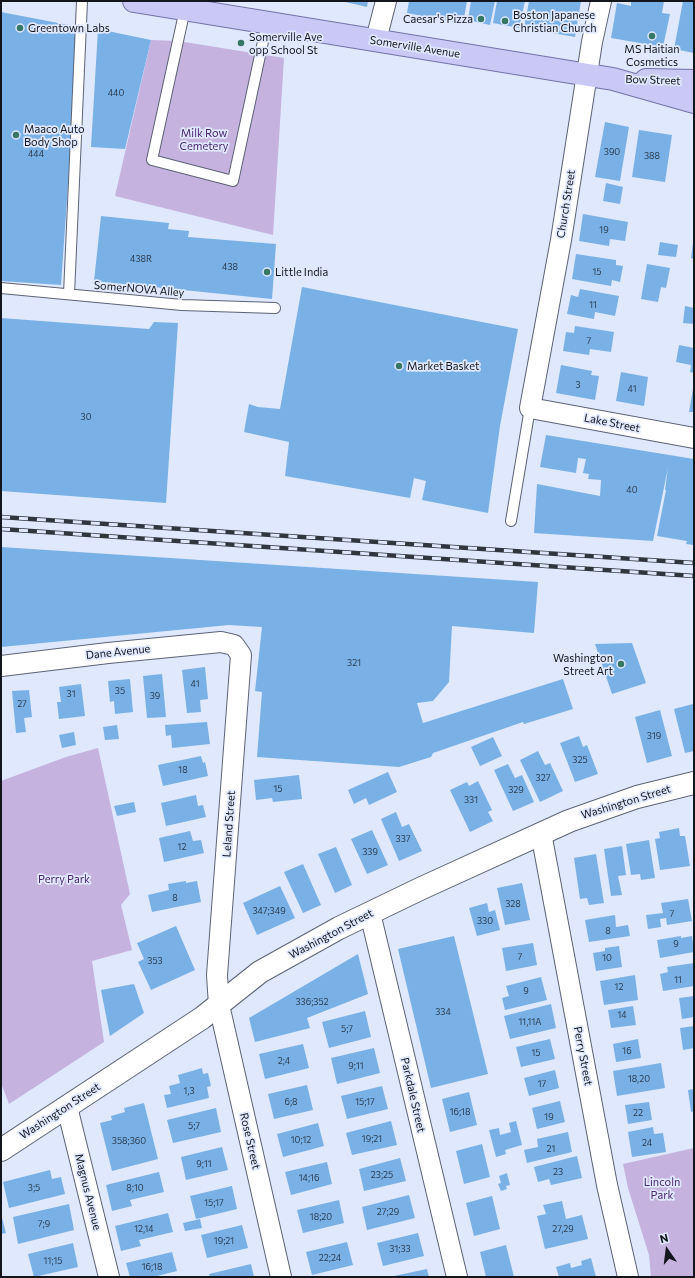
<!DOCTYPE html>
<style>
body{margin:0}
#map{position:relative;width:695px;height:1278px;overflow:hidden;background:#dfe8fd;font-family:Commissioner,sans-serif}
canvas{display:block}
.frame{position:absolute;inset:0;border:2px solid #13161d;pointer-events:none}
.north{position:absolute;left:647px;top:1230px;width:40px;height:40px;-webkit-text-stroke:3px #dfe8fd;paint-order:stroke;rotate:346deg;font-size:11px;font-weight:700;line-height:16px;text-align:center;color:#13161d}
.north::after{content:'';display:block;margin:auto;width:14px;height:18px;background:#13161d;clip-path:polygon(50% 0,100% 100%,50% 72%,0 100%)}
</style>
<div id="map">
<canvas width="695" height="1278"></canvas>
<div class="frame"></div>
<div class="north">N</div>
</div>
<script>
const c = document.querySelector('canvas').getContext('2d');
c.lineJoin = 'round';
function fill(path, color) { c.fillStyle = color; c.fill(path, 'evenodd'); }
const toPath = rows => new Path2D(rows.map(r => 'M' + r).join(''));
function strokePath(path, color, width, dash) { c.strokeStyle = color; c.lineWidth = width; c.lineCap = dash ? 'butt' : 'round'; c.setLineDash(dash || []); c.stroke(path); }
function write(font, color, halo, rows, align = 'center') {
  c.font = font + ' Commissioner,sans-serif'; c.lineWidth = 3.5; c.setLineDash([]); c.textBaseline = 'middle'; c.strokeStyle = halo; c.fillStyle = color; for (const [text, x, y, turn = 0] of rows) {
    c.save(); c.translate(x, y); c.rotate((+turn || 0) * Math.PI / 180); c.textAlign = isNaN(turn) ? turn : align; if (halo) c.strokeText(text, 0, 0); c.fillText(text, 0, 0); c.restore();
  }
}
fill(toPath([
 [151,40,178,41,284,58,273,235,115,196],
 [98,748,130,894,121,905,132,950,92,961,104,1042,9,1104,1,1083,1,781,66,757],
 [694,1148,694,1277,651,1277,649,1255,628,1188,623,1164]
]), '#c5b2df');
fill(toPath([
 [341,1,368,1,367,7],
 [409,1,467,1,463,24,407,13],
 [471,1,495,1,490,25,468,20],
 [497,1,525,1,519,28,493,23],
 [529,1,581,1,575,37,524,28],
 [631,1,664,1,662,13,670,14,663,47,611,38,617,3,631,6],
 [683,1,694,1,694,53,674,49],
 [1,12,79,27,61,285,1,281],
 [98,29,151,40,125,149,91,147],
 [605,122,629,127,620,181,595,177],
 [639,130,672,135,665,182,632,177],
 [606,183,623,187,620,204,603,201],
 [583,214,628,222,625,241,610,239,609,246,579,241],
 [101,216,169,223,168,229,189,231,188,237,276,244,272,299,94,281],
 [660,242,678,245,676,257,658,255],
 [693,243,694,243,694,259,691,258],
 [576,254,616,260,616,265,623,266,620,282,612,280,611,286,572,279],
 [647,264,670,268,666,288,661,287,658,302,641,299],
 [302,287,518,329,500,426,488,513,422,500,426,481,414,478,410,498,285,476,289,442,244,432,249,404,258,407,280,409],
 [580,289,619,296,615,316,595,312,594,319,567,314,571,295,578,297],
 [685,306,694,308,694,324,683,323],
 [1,318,149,329,154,322,178,323,166,503,1,491],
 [575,326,614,332,611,352,590,349,589,355,563,351,566,332,574,333],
 [679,345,694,348,694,373,690,372,691,365,676,362],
 [561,365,592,371,591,375,599,376,595,400,556,393],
 [621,372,648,377,644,406,616,401],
 [693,389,694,389,694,412,689,412],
 [546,435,694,459,694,545,686,544,687,541,657,536,666,490,665,490,668,468,653,541,534,533,537,484,600,496,601,480,588,479,589,474,583,473,586,459,578,458,576,473,540,467],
 [1,547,538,582,534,633,452,626,449,682,433,701,417,703,423,723,563,679,573,709,524,724,523,722,433,753,431,757,399,767,257,757,262,692,255,691,262,627,229,625,1,647],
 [632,643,646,683,612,694,595,644],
 [205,667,208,699,200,700,201,712,187,713,182,670],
 [162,674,166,717,147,718,143,676],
 [130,679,133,712,115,714,114,701,110,702,108,681],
 [81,684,85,716,59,719,57,702,61,702,59,687],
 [29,690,32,717,24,718,26,732,16,733,12,691],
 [693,704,694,751,685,753,674,709],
 [660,710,672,756,647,763,635,717],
 [207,722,210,744,172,748,171,735,166,736,165,725],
 [117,725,119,739,105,740,103,727],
 [74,732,76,745,62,748,59,735],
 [579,736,583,747,587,745,598,774,575,782,560,743],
 [493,737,502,756,480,766,471,747],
 [538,751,545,765,550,763,563,791,540,802,520,760],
 [201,756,203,763,205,762,208,776,163,786,158,765],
 [508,764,515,778,522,775,534,802,513,811,494,770],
 [388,772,397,792,369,805,366,798,354,804,348,790],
 [299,775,302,799,273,802,272,798,256,800,254,780],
 [478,781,492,810,488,812,493,821,470,832,450,790,467,782,469,786],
 [196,795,198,806,203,805,206,817,166,826,161,803],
 [134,802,136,812,117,816,114,806],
 [396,812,402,827,409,824,422,851,399,861,381,819],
 [679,828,680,836,685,836,690,866,660,870,655,839,660,838,659,832],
 [372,830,388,865,367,874,351,839],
 [190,831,193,841,201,840,204,853,164,862,159,838],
 [649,840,655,878,641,880,640,874,631,875,626,844],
 [622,846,626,875,618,876,622,895,611,896,604,849],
 [336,847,352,885,335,893,318,854],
 [596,854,604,903,589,905,587,898,580,899,574,858],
 [303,864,321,905,303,913,284,872],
 [186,881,186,883,197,881,201,902,152,912,148,895,169,890,168,884],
 [522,883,530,920,505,925,497,888],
 [280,886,295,918,257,935,243,903],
 [688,899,692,921,667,925,666,918,660,919,661,927,648,929,646,915,663,913,661,903],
 [487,903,489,912,495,910,500,930,477,936,469,908],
 [615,915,616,927,628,925,630,936,589,942,585,920],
 [176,926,195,970,151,990,138,962,144,959,137,943],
 [454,936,488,1074,431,1088,398,949],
 [681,936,681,938,692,936,694,952,660,958,657,940],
 [533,943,537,965,506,971,502,948],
 [619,946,622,967,596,971,593,953,605,951,605,948],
 [358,954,368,994,307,1018,310,1028,255,1042,249,1018],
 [694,963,694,986,663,991,660,974,668,972,667,967],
 [635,975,638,1000,604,1005,600,981],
 [541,977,547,1000,505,1010,502,998,509,996,506,986],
 [134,984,144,1013,110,1036,101,990],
 [694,996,694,1017,682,1019,679,998],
 [551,1004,556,1028,510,1039,504,1016],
 [633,1006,636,1025,611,1028,608,1010],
 [365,1011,371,1037,329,1048,322,1022],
 [694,1026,694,1048,683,1050,680,1028],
 [550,1039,555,1059,521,1067,516,1047],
 [638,1039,641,1058,616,1062,613,1044],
 [303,1044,309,1068,265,1079,259,1054],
 [374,1048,380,1073,337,1084,331,1058],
 [661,1063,665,1088,617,1096,613,1071],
 [202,1068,203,1074,208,1073,211,1086,207,1087,209,1098,167,1108,164,1095,171,1094,169,1086,180,1083,178,1075],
 [555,1070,559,1088,529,1096,524,1078],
 [307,1085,313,1110,274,1119,268,1094],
 [382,1086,388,1109,347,1119,341,1096],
 [694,1089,694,1111,691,1112,688,1090],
 [469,1092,477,1125,450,1132,442,1099],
 [560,1101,565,1122,537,1129,532,1108],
 [649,1102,652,1120,628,1124,625,1105],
 [144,1103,158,1159,112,1171,100,1123,112,1120,111,1116,125,1112,124,1108],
 [216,1108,221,1132,173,1143,167,1120],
 [391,1121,397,1145,352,1155,346,1133],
 [516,1121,522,1145,505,1150,506,1154,496,1157,489,1130,499,1128,500,1135,511,1132,509,1123],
 [318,1123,324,1146,283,1157,277,1134],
 [653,1127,654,1134,663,1133,666,1152,632,1157,628,1132],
 [568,1132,572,1152,527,1163,524,1150,538,1147,537,1139],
 [482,1144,490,1177,464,1184,456,1151],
 [222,1147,228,1170,186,1180,181,1157],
 [577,1156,582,1178,551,1185,549,1179,538,1182,534,1167],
 [400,1158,406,1181,364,1191,359,1169],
 [327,1162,332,1184,291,1195,285,1172],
 [50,1170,52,1179,61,1177,65,1194,9,1208,3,1182],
 [159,1172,164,1192,130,1200,132,1206,112,1211,106,1185],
 [507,1173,510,1185,506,1186,507,1189,501,1191,498,1184,501,1183,499,1176],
 [232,1186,237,1209,196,1219,190,1196],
 [409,1195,415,1218,367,1230,362,1207],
 [492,1196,500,1229,474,1236,466,1203],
 [339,1200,344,1223,303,1233,297,1210],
 [562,1201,566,1219,582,1215,588,1239,545,1249,537,1216,546,1214,543,1205],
 [69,1204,74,1230,18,1244,13,1217],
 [168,1213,173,1232,139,1240,141,1246,121,1251,115,1226],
 [1,1214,6,1233,1,1234],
 [200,1219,202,1228,185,1231,183,1223],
 [242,1225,248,1248,207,1258,201,1235],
 [418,1233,424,1256,383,1266,377,1243],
 [347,1242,353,1265,312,1275,306,1252],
 [73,1243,78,1267,34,1277,28,1254],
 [506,1245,514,1277,486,1277,480,1252],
 [172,1252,177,1271,153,1277,130,1277,126,1263],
 [591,1258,596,1277,559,1277,556,1267,570,1263,571,1268,582,1265,581,1261],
 [251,1264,254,1277,210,1277,209,1274],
 [427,1269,429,1277,394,1277,394,1276]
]), '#79b1e7');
const lane = toPath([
 [185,9,152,160,233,181,267,23],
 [1,288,182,305,275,308],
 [69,294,82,1],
 [511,521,530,408]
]);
const street = toPath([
 [601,1,592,42,561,240,530,408,694,438],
 [376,40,386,1],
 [1,666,108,653,221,642,234,645,241,655,217,975,219,1005,281,1277],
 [541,833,607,1185,628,1277],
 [370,913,457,1277],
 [67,1107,109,1277]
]);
const secondary = toPath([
 [1,1150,202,1018,260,972,339,928,422,888,569,821,637,797,694,783]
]);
const primary = toPath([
 [134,1,613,79,694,102],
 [646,80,694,81]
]);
strokePath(lane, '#5c6375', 12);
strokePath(street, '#5c6375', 22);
strokePath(secondary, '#5c6375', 24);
strokePath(primary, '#7372a6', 24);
strokePath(lane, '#fff', 10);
strokePath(street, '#fff', 20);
strokePath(secondary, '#fff', 22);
strokePath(primary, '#cac8f5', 22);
const rail = toPath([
 [1,517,694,563],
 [1,529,694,576]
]);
strokePath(rail, '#31353e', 4.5);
strokePath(rail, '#dfe8fd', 3, [9]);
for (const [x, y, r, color] of [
 [481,19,4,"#377766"],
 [505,21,4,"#377766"],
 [20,28,4,"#377766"],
 [652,36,4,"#377766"],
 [241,43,4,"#377766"],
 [16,135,4,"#377766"],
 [267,272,4,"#377766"],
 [399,366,4,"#377766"],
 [621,664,4,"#377766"]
]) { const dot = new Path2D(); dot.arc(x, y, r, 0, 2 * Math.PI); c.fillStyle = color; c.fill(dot); strokePath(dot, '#dfe8fd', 1.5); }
write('9px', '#2c3d50', null, [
 ["440",116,93],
 ["390",612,152],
 ["444",36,154],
 ["388",652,156],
 ["19",604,230],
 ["438R",141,259],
 ["438",230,267],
 ["15",597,272],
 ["11",593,305],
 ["7",589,341],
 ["3",578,385],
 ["41",632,389],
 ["30",86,417],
 ["40",632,490],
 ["321",354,663],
 ["41",195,684],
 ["35",120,691],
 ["31",71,694],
 ["39",155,696],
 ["27",22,704],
 ["319",654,736],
 ["325",580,760],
 ["18",183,770],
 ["327",543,778],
 ["15",278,789],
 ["329",516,790],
 ["331",471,800],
 ["337",403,839],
 ["12",182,847],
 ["339",370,852],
 ["8",175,898],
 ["328",513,904],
 ["347;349",269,911],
 ["7",672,914],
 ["330",485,921],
 ["8",608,931],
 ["9",676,944],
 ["7",520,957],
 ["10",607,958],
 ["353",155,961],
 ["11",678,980],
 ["12",619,987],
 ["9",526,991],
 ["336;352",312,1002],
 ["334",443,1012],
 ["14",622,1015],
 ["11,11A",530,1022],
 ["5;7",347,1029],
 ["16",627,1051],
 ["15",536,1053],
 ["2;4",284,1061],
 ["9;11",356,1066],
 ["18,20",639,1079],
 ["17",542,1084],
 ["1,3",189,1091],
 ["6;8",291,1102],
 ["15;17",365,1102],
 ["16;18",460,1112],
 ["22",638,1113],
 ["19",549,1117],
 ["5;7",194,1126],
 ["19;21",372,1139],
 ["10;12",301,1140],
 ["358;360",129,1141],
 ["24",647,1143],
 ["21",551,1149],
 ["9;11",204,1164],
 ["23",558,1172],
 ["23;25",382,1175],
 ["14;16",309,1178],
 ["3;5",34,1188],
 ["8;10",135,1188],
 ["15;17",214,1203],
 ["27;29",388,1212],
 ["18;20",321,1217],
 ["7;9",44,1224],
 ["12,14",144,1229],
 ["27,29",563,1229],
 ["19;21",224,1241],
 ["31;33",400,1249],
 ["22;24",330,1258],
 ["11;15",53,1261],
 ["16;18",152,1267]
]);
write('11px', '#13161d', '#dfe8fd', [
 ["Boston Japanese",513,15],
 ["Christian Church",513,28],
 ["Caesar's Pizza",473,19,"right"],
 ["Greentown Labs",28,28],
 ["Somerville Ave",249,37],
 ["opp School St",249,50],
 ["MS Haitian",652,49,"center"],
 ["Cosmetics",652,62,"center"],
 ["Maaco Auto",24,129],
 ["Body Shop",24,142],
 ["Little India",275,272],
 ["Market Basket",407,366],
 ["Washington",613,658,"right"],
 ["Street Art",613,671,"right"]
], 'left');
write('11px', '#13161d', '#dfe8fd', [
 ["Somerville Avenue",415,47,9],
 ["Bow Street",653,80,2],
 ["Church Street",566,204,-81],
 ["SomerNOVA Alley",139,289,5],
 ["Lake Street",612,423,11],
 ["Dane Avenue",118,652,-6],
 ["Washington Street",626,802,-17],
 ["Leland Street",229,824,-86],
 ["Washington Street",331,934,-28],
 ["Perry Street",583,1056,79],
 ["Parkdale Street",413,1095,77],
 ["Washington Street",60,1111,-33],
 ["Rose Street",250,1141,77],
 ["Magnus Avenue",88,1192,76]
]);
write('11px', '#4b2371', '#dfe8fd', [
 ["Milk Row",204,133],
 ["Cemetery",204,146],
 ["Perry Park",64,879],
 ["Lincoln",662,1182],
 ["Park",662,1195]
]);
</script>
